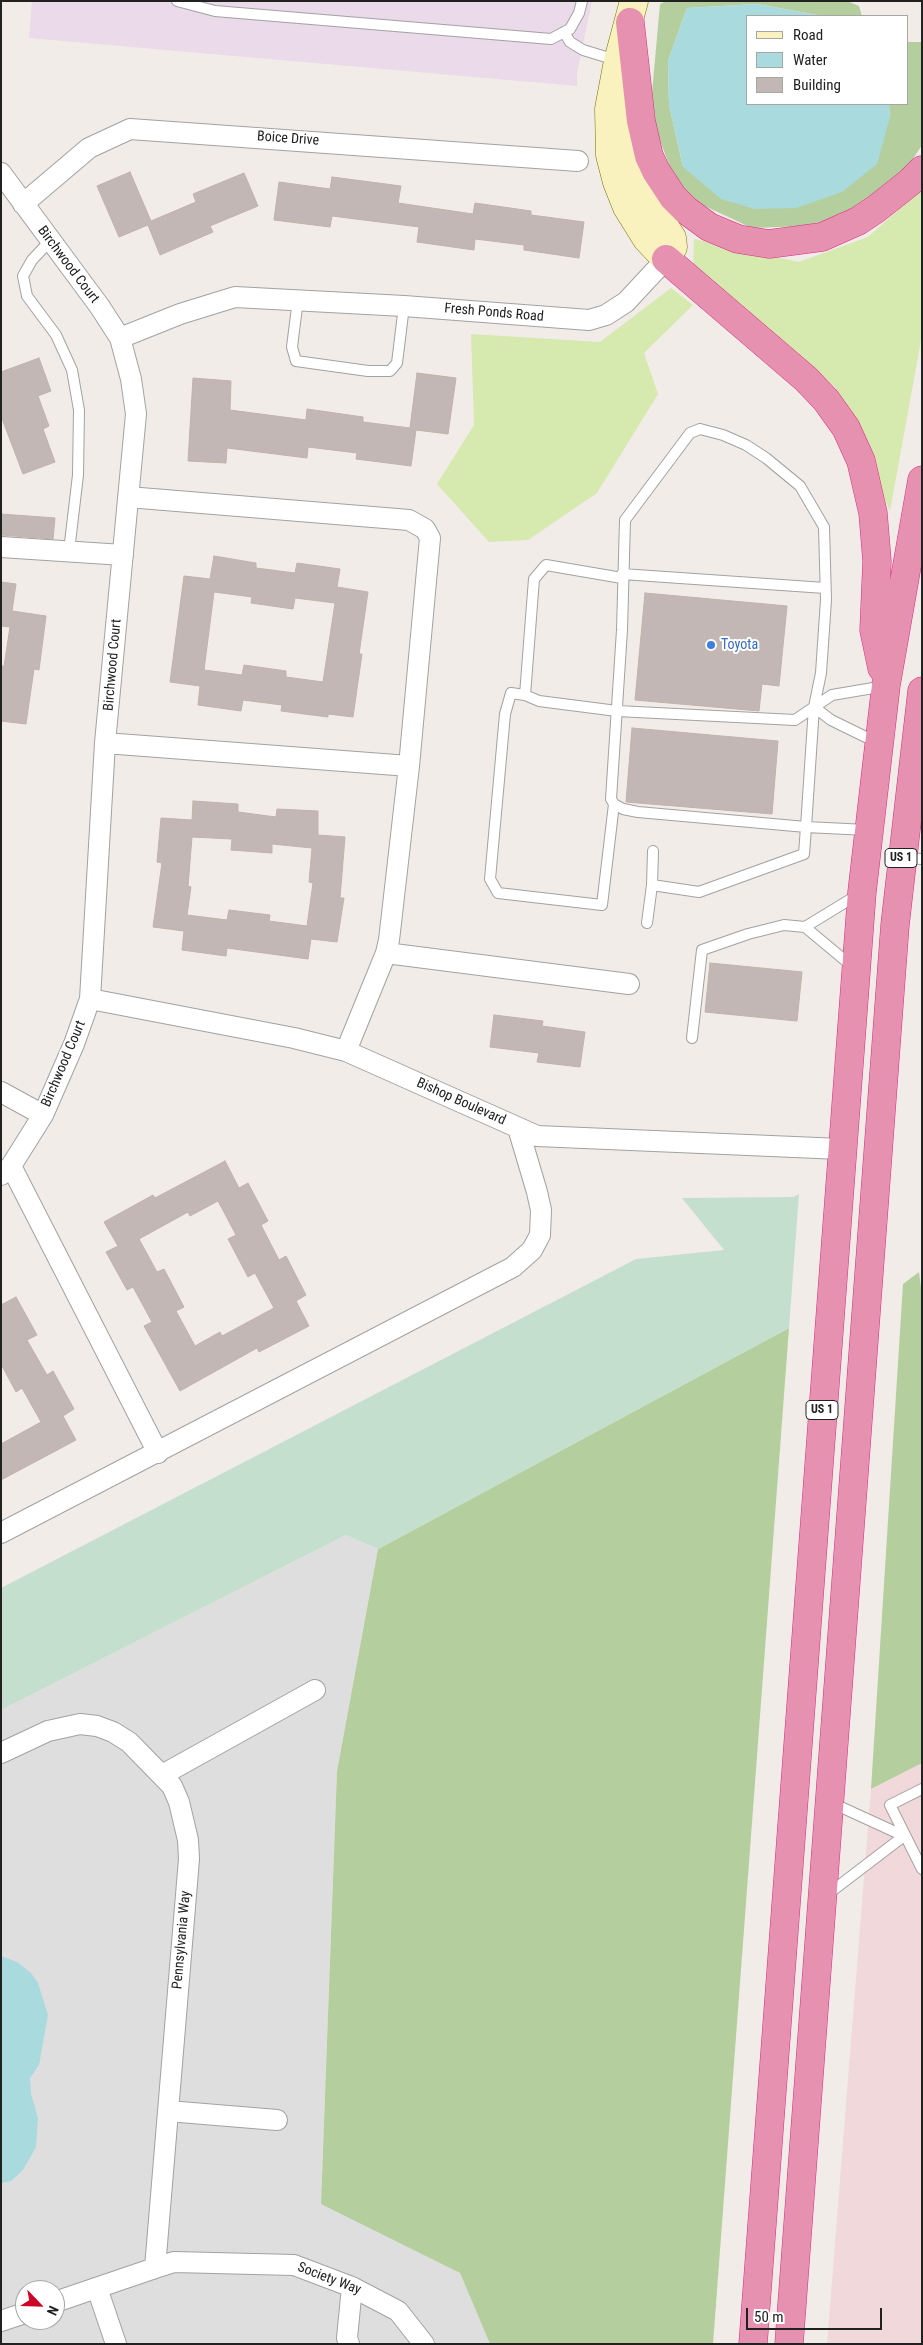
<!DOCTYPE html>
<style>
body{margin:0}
#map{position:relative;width:923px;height:2345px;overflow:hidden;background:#f1ece8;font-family:"Roboto Condensed",sans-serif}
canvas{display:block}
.frame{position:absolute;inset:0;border:2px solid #212121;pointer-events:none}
.legend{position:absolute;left:746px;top:15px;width:162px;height:90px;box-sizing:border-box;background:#fff;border:1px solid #a6a6a6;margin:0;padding:6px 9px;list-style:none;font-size:15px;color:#212121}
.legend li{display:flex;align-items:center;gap:10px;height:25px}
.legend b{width:25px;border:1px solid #a6a6a6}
.north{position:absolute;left:15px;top:2280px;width:50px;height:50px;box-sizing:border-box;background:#fff;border:1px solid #a6a6a6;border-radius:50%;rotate:114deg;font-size:14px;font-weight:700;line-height:20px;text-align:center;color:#212121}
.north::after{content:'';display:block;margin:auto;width:18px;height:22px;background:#ce0426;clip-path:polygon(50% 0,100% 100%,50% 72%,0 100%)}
.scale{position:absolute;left:746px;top:2308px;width:136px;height:22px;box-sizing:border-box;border:2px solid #212121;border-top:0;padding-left:6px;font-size:15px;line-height:18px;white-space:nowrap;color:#212121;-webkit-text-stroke:4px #fff;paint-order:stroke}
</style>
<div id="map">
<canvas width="923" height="2345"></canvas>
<div class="frame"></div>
<ul class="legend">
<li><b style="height:6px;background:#f9f2be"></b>Road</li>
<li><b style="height:14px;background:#a9dadd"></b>Water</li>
<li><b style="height:14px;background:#c2b7b4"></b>Building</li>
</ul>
<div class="north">N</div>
<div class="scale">50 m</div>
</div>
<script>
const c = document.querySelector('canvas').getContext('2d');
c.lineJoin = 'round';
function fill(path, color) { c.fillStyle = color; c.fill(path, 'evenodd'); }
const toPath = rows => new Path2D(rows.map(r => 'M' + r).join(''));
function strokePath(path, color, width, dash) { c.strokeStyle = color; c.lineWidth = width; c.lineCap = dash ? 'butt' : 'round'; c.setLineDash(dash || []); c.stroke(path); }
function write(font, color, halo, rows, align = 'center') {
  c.font = font + ' "Roboto Condensed",sans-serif'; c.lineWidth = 4; c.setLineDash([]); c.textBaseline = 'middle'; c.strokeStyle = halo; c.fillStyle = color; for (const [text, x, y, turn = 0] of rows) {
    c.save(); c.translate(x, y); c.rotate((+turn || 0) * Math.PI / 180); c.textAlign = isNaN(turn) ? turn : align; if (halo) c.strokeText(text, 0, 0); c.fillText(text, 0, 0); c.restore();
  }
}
fill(toPath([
 [346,1535,378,1549,337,1771,321,2203,460,2273,490,2344,1,2344,1,1710],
 [25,2290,55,2290,55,2320,25,2320]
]), '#dfdede');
fill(toPath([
 [922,1763,922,2344,827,2344,871,1789]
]), '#f1d8db');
fill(toPath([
 [32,1,592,1,577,73,577,86,29,38]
]), '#eadaea');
fill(toPath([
 [922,189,922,335,890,511,835,387,693,267,694,239,799,262,868,237],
 [671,288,693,305,644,353,658,394,597,493,528,540,489,542,437,484,474,425,471,334,600,342]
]), '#d6e9af');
fill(toPath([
 [666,1,847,1,859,6,862,16,823,16,757,4,687,8,668,61,669,105,683,167,890,117,889,104,907,104,907,42,922,42,922,145,896,185,832,225,752,228,681,195,650,115,660,4],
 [919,1272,922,1296,922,1763,871,1789,903,1284],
 [789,1328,713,2344,490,2344,460,2273,321,2204,337,1771,378,1549]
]), '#b4cf9d');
fill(toPath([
 [799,1194,789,1328,378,1549,346,1535,1,1710,1,1588,636,1259,724,1250,682,1198,793,1197]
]), '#c5dfce');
fill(toPath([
 [757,4,823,16,747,16,747,104,889,104,890,117,877,164,842,192,796,208,755,209,721,199,683,167,669,105,668,61,687,8],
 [1,1956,17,1962,31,1973,38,1983,48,2015,39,2065,30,2078,31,2094,38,2118,36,2147,23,2170,11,2181,1,2183]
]), '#a9dadd');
const building = toPath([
 [130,172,151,221,196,202,193,194,244,173,258,206,210,226,213,232,160,255,148,225,119,237,97,186,130,172],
 [332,177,401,186,398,203,473,214,475,203,531,211,531,215,584,222,579,258,524,250,524,245,475,239,474,250,417,242,419,227,332,216,330,227,274,220,279,182,330,189,332,177],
 [39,358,51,391,38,396,49,426,43,429,55,462,23,474,1,416,1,372,39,358],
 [417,373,456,378,448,434,416,430,411,466,356,459,357,453,308,447,307,458,227,448,226,463,188,461,193,378,231,381,230,410,306,420,307,409,363,417,363,422,410,428,417,373],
 [1,514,55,518,53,539,1,535,1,514],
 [214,556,256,563,256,568,295,573,297,563,340,569,337,587,368,592,359,654,362,654,353,717,328,714,328,717,281,711,282,705,243,700,241,711,198,705,200,686,170,682,184,576,210,579,214,556],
 [214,592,252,597,251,603,293,609,295,598,335,603,323,682,286,677,286,671,244,665,242,675,204,670,214,592],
 [1,582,16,584,12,611,46,616,39,670,34,669,26,724,1,721,1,666,4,666,10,627,1,626,1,582],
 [645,593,787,606,779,686,762,684,759,711,635,700,645,593],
 [632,728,778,741,772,814,626,802,632,728],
 [193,801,238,804,238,812,276,817,277,809,318,811,318,835,345,837,340,898,344,898,337,942,311,939,308,959,227,948,226,956,182,950,184,931,153,927,162,863,157,862,161,818,192,820,193,801],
 [192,837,232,839,231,850,272,853,272,844,312,848,309,882,313,883,307,926,269,921,270,915,229,910,227,920,187,915,191,887,188,886,192,837],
 [710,963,802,972,797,1021,705,1012,710,963],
 [494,1015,543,1021,542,1026,585,1032,580,1067,537,1062,539,1053,490,1047,494,1015],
 [225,1161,239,1188,248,1183,268,1221,261,1225,279,1260,286,1256,306,1295,296,1301,309,1326,259,1352,257,1348,180,1391,144,1326,152,1322,133,1287,127,1290,106,1252,118,1246,104,1222,153,1195,155,1198,225,1161],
 [218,1201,236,1235,228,1239,248,1277,255,1273,274,1308,222,1336,220,1332,195,1346,176,1311,184,1307,164,1269,157,1272,139,1239,188,1212,190,1216,218,1201],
 [16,1297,37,1335,27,1340,47,1375,53,1371,74,1409,63,1416,76,1440,1,1480,1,1444,41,1422,22,1388,16,1392,1,1364,1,1305,16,1297]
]);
fill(building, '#c2b7b4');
strokePath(building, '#c3b1aa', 1);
const lane = toPath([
 [177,1,215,11,551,39,570,29,579,13,582,1],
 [564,32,570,42,583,50,616,60],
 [50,241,32,260,23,276,27,296,56,335,72,370,79,410,78,475,69,551],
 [298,299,292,347,296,361,368,371,390,371,397,363,404,306],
 [700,429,723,435,746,445,766,458,800,486,824,527,826,600,821,673,814,707,806,827,638,812,623,809,614,804,611,799,622,630,625,520,690,433,700,429],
 [622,574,825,588],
 [622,578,546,565,534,579,525,695,539,701,617,711,795,720,832,695,885,686],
 [525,695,511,693,505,714,490,879,498,893,602,905,614,804],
 [814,707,831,720,878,743],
 [905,858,922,859],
 [652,885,699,892,804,854,806,827,867,830],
 [647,923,652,885,653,851],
 [805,927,859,894],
 [692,1038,702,950,748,934,784,925,805,927,853,967],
 [922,1789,890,1805,922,1869],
 [832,1803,904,1836],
 [828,1894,904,1836]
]);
const street = toPath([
 [1,173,100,307,120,338,131,379,136,414,105,743,90,999,74,1044,43,1115,11,1166,1,1175],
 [23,204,89,148,130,129,578,161],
 [120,338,180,314,235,297,404,306,589,320,606,315,626,302,666,259],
 [128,497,409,520,425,529,430,538,409,766,389,940,386,953,346,1051],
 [1,547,123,555],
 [105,743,409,766],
 [386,953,629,984],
 [90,999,294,1038,346,1051,537,1136,841,1149],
 [1,1092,43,1115],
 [11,1166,158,1453],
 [1,1533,513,1267,532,1250,540,1235,541,1210,537,1192,518,1128],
 [1,1753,48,1731,80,1724,97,1726,113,1732,129,1742,172,1786,179,1802,188,1840,189,1859,155,2268,55,2302],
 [162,1775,315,1690],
 [168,2111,277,2120],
 [155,2268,174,2262,294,2265,352,2287,398,2311,424,2344],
 [97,2288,116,2344],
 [1,2321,25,2313],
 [349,2344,347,2338,352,2287]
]);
const secondary = toPath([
 [627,55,622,114,627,152,638,185,672,238,673,247,666,259,647,239,627,207,617,182,610,155,609,109,618,61,634,1]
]);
const highway = toPath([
 [630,22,641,121,649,156,656,171,673,197,686,210,709,227,738,239,769,244,822,237,858,221,876,209,910,182,922,170],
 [666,259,806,379,826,400,846,428,861,461,873,513,877,561,874,630,882,668],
 [753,2344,862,892,886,685,922,480],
 [789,2344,895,925,922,691]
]);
strokePath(lane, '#a2a2a2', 12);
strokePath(street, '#a2a2a2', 22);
strokePath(secondary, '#797207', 29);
strokePath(highway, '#d92b84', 29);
strokePath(lane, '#fff', 10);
strokePath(street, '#fff', 20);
strokePath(secondary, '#f9f2be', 28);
strokePath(highway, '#e691b0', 28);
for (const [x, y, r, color] of [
 [711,645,5,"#3f7fe0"]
]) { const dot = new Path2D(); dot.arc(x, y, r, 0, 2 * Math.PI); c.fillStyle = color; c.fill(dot); strokePath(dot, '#fff', 2); }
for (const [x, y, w] of [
 [901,858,32],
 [822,1410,32]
]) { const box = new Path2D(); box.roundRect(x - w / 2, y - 9.5, w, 19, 4); c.fillStyle = '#fff'; c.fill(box); strokePath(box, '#212121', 1); }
write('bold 12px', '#212121', null, [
 ["US 1",901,858],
 ["US 1",822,1410]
]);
write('14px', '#212121', '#fff', [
 ["Boice Drive",288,139,4],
 ["Birchwood Court",68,265,53],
 ["Fresh Ponds Road",494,313,5],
 ["Birchwood Court",113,665,-85],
 ["Birchwood Court",64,1064,-67],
 ["Bishop Boulevard",461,1102,24],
 ["Pennsylvania Way",182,1940,-85],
 ["Society Way",329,2279,21]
]);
write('14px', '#366cbe', '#fff', [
 ["Toyota",721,645]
], 'left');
</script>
